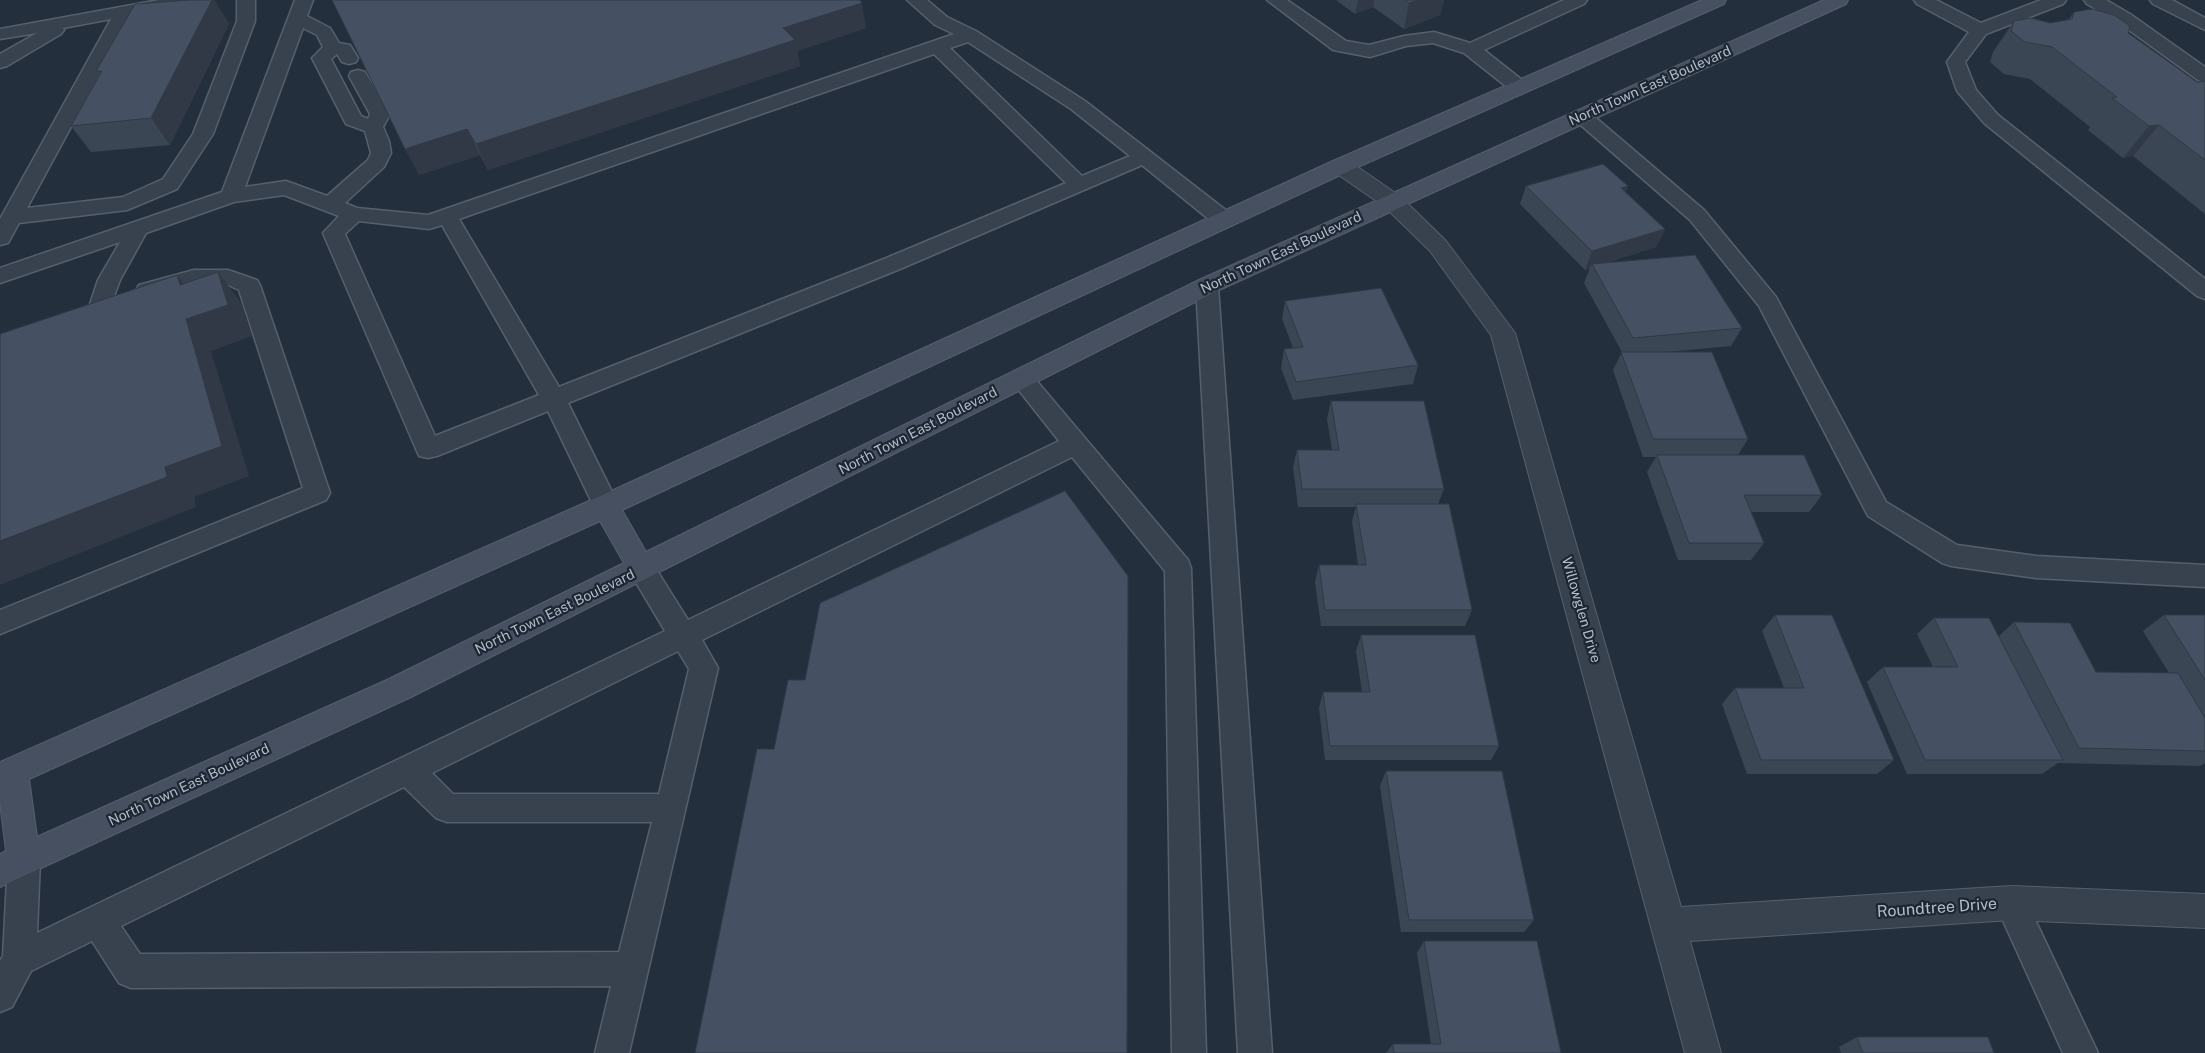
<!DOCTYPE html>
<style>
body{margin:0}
canvas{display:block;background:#242f3e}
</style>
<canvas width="2205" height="1053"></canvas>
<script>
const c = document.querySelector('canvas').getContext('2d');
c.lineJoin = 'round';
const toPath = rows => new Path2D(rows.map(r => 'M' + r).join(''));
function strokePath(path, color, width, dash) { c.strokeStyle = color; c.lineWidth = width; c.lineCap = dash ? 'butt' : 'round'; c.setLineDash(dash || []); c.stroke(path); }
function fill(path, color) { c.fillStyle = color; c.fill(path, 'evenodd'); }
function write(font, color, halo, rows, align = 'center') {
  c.font = font + ' "Public Sans",sans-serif'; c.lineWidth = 4.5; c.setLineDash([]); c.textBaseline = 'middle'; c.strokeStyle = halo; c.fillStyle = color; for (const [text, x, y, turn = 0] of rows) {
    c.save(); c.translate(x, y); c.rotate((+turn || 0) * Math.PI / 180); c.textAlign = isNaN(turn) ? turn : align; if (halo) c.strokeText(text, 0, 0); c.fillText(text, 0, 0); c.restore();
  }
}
const service = toPath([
 [159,0,198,0,195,4,189,5,131,16,27,208,123,197,163,179,193,134,237,21,237,0,255,0,255,21,213,134,177,189,127,210,19,223,8,243,0,245,0,219,111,19,63,28,64,30,61,34,7,66,0,68,0,54,37,33,0,39,0,29,159,0],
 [295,0,313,0,307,16,330,28,339,43,350,45,358,58,356,62,349,64,342,62,337,54,331,59,361,116,368,119,370,114,349,76,351,72,358,70,365,72,390,114,383,127,389,141,391,153,384,167,345,203,357,208,428,215,954,34,935,25,907,0,927,0,947,17,976,31,1085,101,1232,215,1235,220,1232,225,1224,227,1216,225,1142,165,900,269,568,403,619,506,615,513,606,516,597,513,548,411,437,456,428,458,419,456,323,233,339,216,284,195,234,202,146,233,120,280,109,310,101,312,93,310,90,304,98,280,120,242,0,283,0,268,222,192,295,0],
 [303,28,317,35,323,47,312,58,346,124,365,131,371,153,368,160,327,196,286,181,245,187,303,28],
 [968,42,1071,109,1130,156,1082,176,950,48,968,42],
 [934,54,1066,183,884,259,559,387,459,219,934,54],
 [359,221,429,229,442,225,539,395,435,436,345,234,359,221],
 [1267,0,1287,0,1346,41,1369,45,1404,36,1434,32,1470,43,1564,0,1587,0,1584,4,1484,50,1526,83,1529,87,1526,91,1519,93,1512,91,1464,53,1433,43,1406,46,1370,57,1333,50,1267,0],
 [1914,0,1936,0,1981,23,2041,0,2066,0,2063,4,1986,34,1965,62,1976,90,1998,115,2205,279,2205,299,2197,296,1984,123,1957,91,1947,62,1969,32,1917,4,1914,0],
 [2084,0,2106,0,2130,14,2205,67,2205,82,2198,80,2118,22,2087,4,2084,0],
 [2150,0,2172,0,2205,18,2205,30,2153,4,2150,0],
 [1582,110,1589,112,1704,210,1776,297,1886,502,1957,545,2036,556,2205,565,2205,587,2036,578,1951,566,1942,563,1868,516,1759,306,1690,220,1575,120,1572,116,1575,112,1582,110],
 [194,270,228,270,257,280,260,285,330,493,326,500,0,634,0,610,303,488,239,290,226,284,194,284,147,298,139,295,136,290,139,285,194,270],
 [1207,278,1215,281,1218,286,1272,1053,1238,1053,1196,286,1199,281,1207,278],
 [1022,370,1030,373,1188,560,1191,568,1206,1053,1172,1053,1165,571,1072,457,702,640,718,668,629,1053,595,1053,611,986,131,988,119,983,92,941,31,971,12,1007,0,1012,0,961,3,956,8,860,13,849,24,845,35,849,40,860,37,933,665,631,628,569,631,561,641,558,651,561,688,620,1059,441,1010,379,1014,373,1022,370],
 [678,651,689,669,659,794,453,794,432,773,678,651],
 [404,787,436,818,447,822,652,822,619,952,140,954,121,926,404,787],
 [2011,887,2022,892,2098,1053,2063,1053,1995,903,2000,892,2011,887]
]);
const minor = toPath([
 [1341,159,1349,161,1401,197,1446,241,1515,333,1681,907,2011,886,2205,894,2205,928,2011,920,1690,941,1721,1053,1685,1053,1491,335,1430,251,1385,207,1333,171,1330,166,1333,161,1341,159]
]);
const secondary = toPath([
 [1702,0,1726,0,1724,4,1349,171,622,510,646,552,1199,280,1824,0,1848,0,1846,4,1215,292,411,697,0,887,0,854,6,851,0,802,0,762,596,498,1333,161,1702,0],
 [600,521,624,563,389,679,37,837,29,779,600,521]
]);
strokePath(service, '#565f6c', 3);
strokePath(minor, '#565f6c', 2);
strokePath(secondary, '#565f6c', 2);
fill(service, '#38414e');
fill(minor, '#38414e');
fill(secondary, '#465061');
fill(toPath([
 [190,0,214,0,229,24,170,145,91,152,71,126,99,76,96,71],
 [332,0,866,28,797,51,800,66,488,170,480,155,419,175],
 [1336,0,1444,0,1440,15,1404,29,1373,7,1355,14],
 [2074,12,2128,33,2197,82,2205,81,2205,214,2133,156,2123,158,2088,130,2090,127,2030,79,2004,74,1990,62,1993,52,2014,21,2050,23,2068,20],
 [1526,186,1628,186,1625,192,1665,229,1656,247,1606,263,1742,328,1731,346,1667,352,1748,439,1738,455,1822,495,1809,512,1751,512,1764,543,1751,560,1678,560,1647,472,1656,457,1643,457,1613,370,1622,352,1584,283,1590,268,1585,270,1520,204],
 [1285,301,1418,365,1413,384,1293,400,1281,368,1284,349,1293,348,1282,319],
 [1331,401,1444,489,1438,504,1472,610,1465,626,1321,626,1315,582,1319,565,1358,565,1352,521,1356,507,1298,507,1293,467,1297,450,1332,450,1327,419],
 [1775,615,1894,760,1877,774,1747,774,1722,704,1735,688,1784,688,1762,631],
 [2164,615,2205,615,2205,763,2200,766,2058,763,2042,774,1907,774,1867,682,1883,667,1933,667,1917,634,1934,618,1998,637,2014,622,2096,672,2169,673,2143,631],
 [1361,635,1499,746,1491,760,1325,760,1319,708,1323,692,1362,692,1356,651],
 [1386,771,1534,920,1524,932,1401,932,1380,786],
 [1424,941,1561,1053,1431,1044,1417,953],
 [1857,1037,1994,1053,1841,1053,1839,1047],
 [1393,1044,1394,1053,1386,1053]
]), '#3b4654');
fill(toPath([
 [212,0,214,0,229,24,170,145,151,118],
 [1358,0,1374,0,1373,7,1355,14],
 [1418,0,1444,0,1440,15,1404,29,1409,3],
 [862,3,866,28,797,51,800,66,488,170,476,144,783,28],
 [2159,125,2133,156,2123,158,2149,126],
 [467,129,480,155,419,175,405,149],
 [1628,186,1620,205,1621,188],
 [1665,229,1656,247,1593,267,1592,264,1590,268,1585,270,1592,251],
 [218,272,242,304,252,336,211,351,249,476,194,497,196,507,0,585,0,541,165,467,186,319,180,285,177,275,202,306]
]), '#303945');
const building = toPath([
 [190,0,212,0,151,118,71,126,102,71,96,71,135,4,190,0],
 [332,0,860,0,862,3,783,28,795,40,476,144,467,129,405,149,332,0],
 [1405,0,1418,0,1409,3,1405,0],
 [2092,9,2114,15,2130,26,2128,33,2197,82,2205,81,2205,160,2159,125,2149,126,2112,98,2117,97,2052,47,2025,42,2011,31,2014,21,2031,18,2050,23,2072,19,2074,12,2092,9],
 [1603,164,1628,186,1621,188,1665,229,1592,251,1526,186,1603,164],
 [1695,255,1742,328,1633,338,1592,264,1695,255],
 [218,272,228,305,186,319,222,446,165,467,167,477,0,541,0,334,177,275,180,285,218,272],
 [1381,288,1418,365,1296,382,1284,349,1303,347,1285,301,1381,288],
 [1621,352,1712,352,1748,439,1653,439,1621,352],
 [1331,401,1424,401,1444,489,1302,489,1297,450,1339,450,1331,401],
 [1657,455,1804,455,1822,495,1744,495,1764,543,1689,543,1657,455],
 [1065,491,1128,576,1127,1053,695,1053,757,749,774,749,788,680,805,680,820,603,1065,491],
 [1356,504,1449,504,1472,610,1325,610,1319,565,1366,565,1356,504],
 [1775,615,1832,615,1894,760,1761,760,1735,688,1804,688,1775,615],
 [2164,615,2205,615,2205,680,2164,615],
 [1934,618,1989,618,2063,760,1925,760,1883,667,1958,667,1934,618],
 [2014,622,2070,623,2096,672,2178,673,2205,718,2205,751,2079,748,2014,622],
 [1361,635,1475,635,1499,746,1330,746,1323,692,1370,692,1361,635],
 [1386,771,1502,771,1534,920,1409,920,1386,771],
 [1424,941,1537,941,1561,1053,1394,1053,1393,1044,1441,1044,1424,941],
 [1857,1037,1988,1037,1994,1053,1863,1053,1857,1037]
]);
fill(building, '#455162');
strokePath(building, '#303945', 1);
write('14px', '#b4bcc9', '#1d2633', [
 ["North Town East Boulevard",1650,86,-24],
 ["North Town East Boulevard",1281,253,-25],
 ["North Town East Boulevard",918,431,-27],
 ["Willowglen Drive",1581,610,74],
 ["North Town East Boulevard",555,612,-26],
 ["North Town East Boulevard",189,785,-25]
]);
write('16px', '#b4bcc9', '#1d2633', [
 ["Roundtree Drive",1937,908,-4]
]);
</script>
